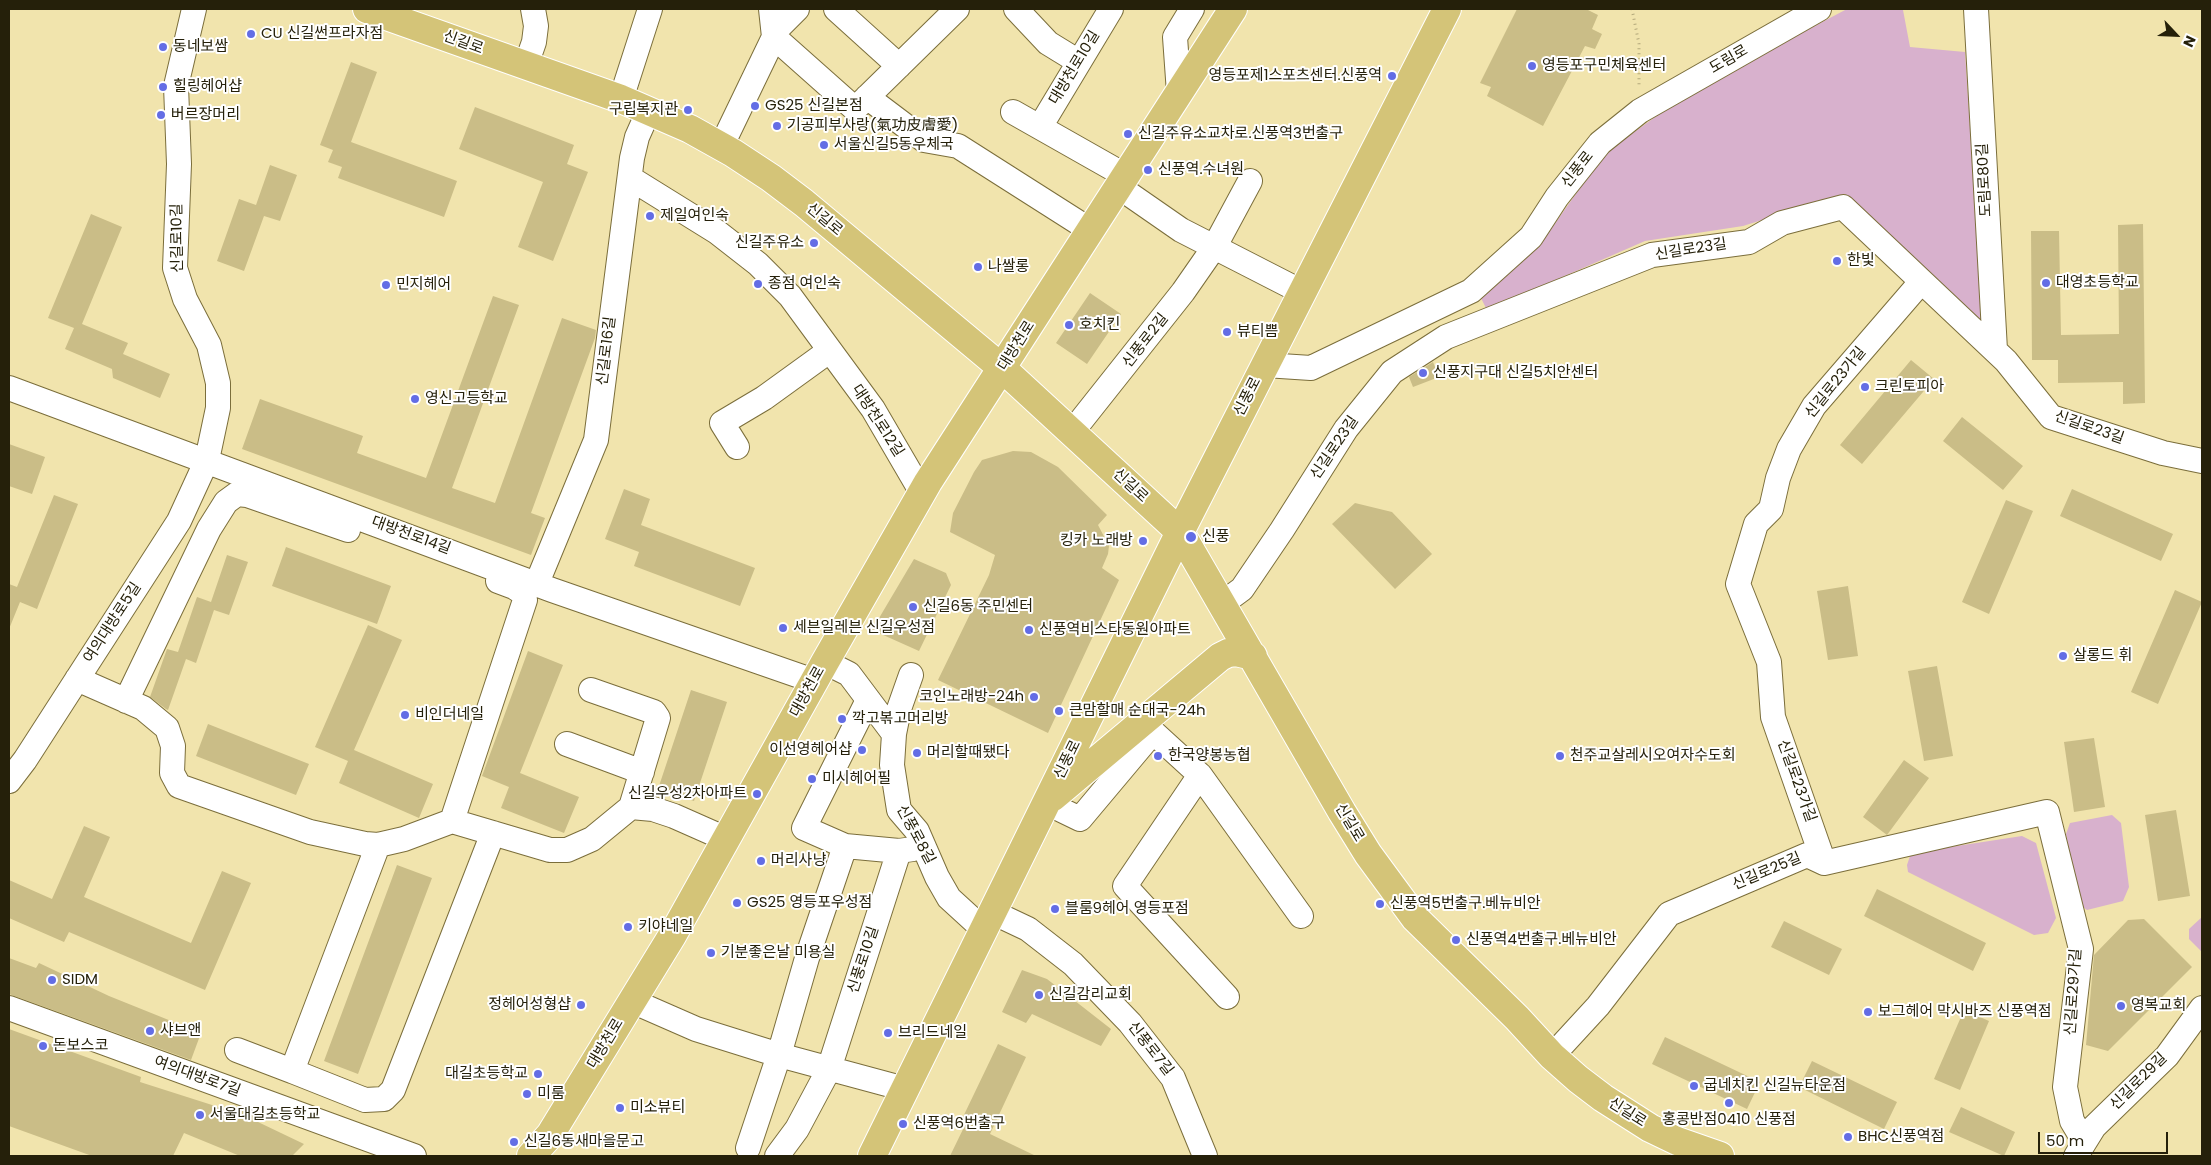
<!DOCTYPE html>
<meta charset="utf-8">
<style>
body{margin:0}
#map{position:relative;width:2211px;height:1165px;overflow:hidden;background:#f1e4ad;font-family:Poppins,sans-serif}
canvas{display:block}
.frame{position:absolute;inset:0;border:10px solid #25200a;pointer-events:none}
.north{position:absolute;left:2151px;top:10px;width:50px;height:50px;-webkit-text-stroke:4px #fff;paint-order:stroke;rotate:115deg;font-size:14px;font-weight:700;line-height:20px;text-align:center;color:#25200a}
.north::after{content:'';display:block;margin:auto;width:18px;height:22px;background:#25200a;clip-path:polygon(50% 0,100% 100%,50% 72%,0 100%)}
.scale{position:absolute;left:2038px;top:1132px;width:130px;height:22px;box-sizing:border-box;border:2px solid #25200a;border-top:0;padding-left:6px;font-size:15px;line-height:18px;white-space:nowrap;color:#25200a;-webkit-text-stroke:4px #fff;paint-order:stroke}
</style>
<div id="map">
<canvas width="2211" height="1165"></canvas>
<div class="frame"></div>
<div class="north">N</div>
<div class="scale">50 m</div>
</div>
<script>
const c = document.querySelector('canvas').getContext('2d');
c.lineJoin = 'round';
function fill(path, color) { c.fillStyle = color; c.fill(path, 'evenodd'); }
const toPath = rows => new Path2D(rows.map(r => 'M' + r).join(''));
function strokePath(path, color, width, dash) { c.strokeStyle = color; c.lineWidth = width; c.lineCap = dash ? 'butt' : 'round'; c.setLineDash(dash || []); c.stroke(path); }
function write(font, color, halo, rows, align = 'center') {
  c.font = font + ' Poppins,"Noto Sans KR",sans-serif'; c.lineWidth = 4; c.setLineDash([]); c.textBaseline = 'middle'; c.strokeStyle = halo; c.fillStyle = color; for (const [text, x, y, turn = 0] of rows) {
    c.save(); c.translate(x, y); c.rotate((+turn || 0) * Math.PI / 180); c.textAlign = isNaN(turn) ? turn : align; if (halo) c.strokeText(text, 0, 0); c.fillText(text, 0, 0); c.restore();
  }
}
fill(toPath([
 [1847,9,1903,10,1910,47,1965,52,1983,324,1921,282,1845,194,1743,226,1645,241,1487,310,1481,298,1539,246,1604,154,1691,91],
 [2112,815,2121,823,2129,887,2123,901,2087,910,2079,904,2066,834,2070,823],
 [2022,836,2036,843,2056,918,2048,933,2034,935,1908,872,1907,865,1911,853],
 [2202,917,2202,952,2189,939,2189,929]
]), '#d8b1cd');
fill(toPath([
 [1517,9,1586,9,1598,15,1592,29,1602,34,1595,49,1585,46,1543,126,1487,96,1491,87,1480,83],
 [351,62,377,72,351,142,457,181,444,217,338,178,342,167,328,162,333,150,320,145],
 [475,107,574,145,567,164,588,172,553,261,518,247,543,182,459,149],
 [270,165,297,175,280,221,264,216,244,271,217,261,239,199,256,205],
 [91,214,122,227,82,324,128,343,123,354,170,374,160,398,113,378,112,369,65,349,74,328,48,318],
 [2143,224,2145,403,2123,404,2123,382,2058,383,2058,360,2032,360,2031,231,2059,231,2061,335,2119,334,2118,225],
 [1090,293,1121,314,1087,364,1056,343],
 [493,296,519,305,452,488,495,503,562,318,596,330,595,338,531,513,545,518,531,555,242,449,260,399,363,436,357,453,426,478],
 [1911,360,1934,379,1862,464,1840,445],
 [1433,362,1439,377,1413,387,1409,377],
 [1962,417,2023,466,2003,490,1943,441],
 [9,444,45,457,32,494,9,486],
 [1013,451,1031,452,1058,467,1107,515,1098,525,1109,546,1108,554,1102,568,1119,580,1048,733,938,680,989,575,995,555,950,532,953,513,974,472,982,460],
 [624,489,650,499,641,525,755,568,740,606,634,566,639,552,605,539],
 [2072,489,2173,534,2161,561,2060,516],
 [54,495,78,504,37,609,20,602,9,629,9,584,17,587],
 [2006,500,2033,511,1989,614,1962,602],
 [1355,503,1392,512,1432,554,1395,589,1332,524],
 [286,547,391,586,377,624,272,586],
 [227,555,248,562,229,615,214,610,196,663,186,659,168,710,166,709,150,697,167,649,178,652,197,597,211,602],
 [914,559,946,573,951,585,919,651,872,630],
 [1848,586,1858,656,1828,660,1817,591],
 [2175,590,2202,602,2158,704,2131,692],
 [368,625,402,640,354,750,433,784,419,818,339,783,348,761,315,747],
 [528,651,563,665,520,773,579,797,564,833,501,808,509,787,482,776],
 [1937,666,1953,756,1924,761,1908,671],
 [691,690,727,702,694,801,658,789],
 [208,724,309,764,296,795,196,756],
 [2094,738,2105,807,2074,812,2064,742],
 [1904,760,1929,778,1887,835,1863,817],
 [2176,810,2190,896,2158,901,2145,815],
 [84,826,110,837,84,897,191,943,222,871,251,883,205,990,69,932,64,942,9,918,9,880,52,899],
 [397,865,432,878,358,1074,324,1061],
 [1877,889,1986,943,1973,971,1864,916],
 [2144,919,2192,967,2108,1051,2086,1045,2094,955,2128,920],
 [1784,921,1842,949,1829,975,1771,947],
 [9,958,36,968,39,963,109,996,201,1033,191,1060,9,994],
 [1022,970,1047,979,1111,1029,1101,1046,1032,1014,1026,1023,1002,1012],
 [1964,1010,1989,1021,1960,1090,1934,1079],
 [9,1029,141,1077,140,1082,234,1112,249,1110,260,1114,258,1122,304,1144,292,1156,240,1156,184,1133,173,1156,92,1156,9,1126],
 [1665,1037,1760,1082,1747,1109,1652,1064],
 [998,1044,1026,1057,990,1134,1036,1156,950,1156,967,1121,962,1119],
 [1812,1061,1897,1102,1884,1129,1799,1087],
 [1961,1107,2015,1132,2004,1156,1949,1132]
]), '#cabd87');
const minor = toPath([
 [797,9,776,30,774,37,855,109,957,9],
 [836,9,899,66],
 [1016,9,1048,43,1079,62],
 [1976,9,1995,350],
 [526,65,534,42,536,26,533,9],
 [1179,93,1175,37,1192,9],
 [867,97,924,140,958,146,1090,230],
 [621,99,650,9],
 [1013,112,1126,176],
 [1040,127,1111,9],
 [721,147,774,37,771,9],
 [630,178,717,232,758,264,790,296,873,409,922,493],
 [1119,187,1181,230,1302,292],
 [1265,365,1311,368,1471,291,1531,237,1557,197,1600,143,1640,111,1819,9],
 [9,388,552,590,814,681],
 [1072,432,1183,292,1215,246,1250,181],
 [737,447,722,423,764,398,829,351],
 [537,583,596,440,632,158,637,137,649,110],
 [1223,603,1242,589,1282,530,1346,429,1392,372,1446,337,1652,255,1749,242,1782,223,1843,207,2006,361,2051,417,2163,453,2202,461],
 [825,662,849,674,894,734,892,765,899,810,917,831,937,877,949,898,984,930],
 [77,679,143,708,167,728,173,746,172,773,179,786,310,832,365,844,378,845,404,839,452,821,550,850,567,850,592,839,631,807,653,809,674,816,726,839],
 [591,690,654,712,658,718,631,807],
 [868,700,804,828,845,846,899,851,913,849],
 [126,701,209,529,226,502,237,494,247,495,348,530],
 [894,734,899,709,911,675],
 [567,744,642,772],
 [9,781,25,760,179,521,207,460,218,408,218,383,209,345,185,299,175,268,179,164,176,86,194,9],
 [1047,803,1080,819,1153,732,1200,775],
 [452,821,525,600,523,593,514,587,498,581],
 [1824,863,1773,717,1769,662,1738,584,1756,524,1771,509,1778,478,1789,449,1814,406,1921,282],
 [992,912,1028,929,1073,964,1130,1023,1173,1078,1205,1156],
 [1227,997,1125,886,1200,775,1301,916],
 [632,1001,696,1029,779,1055,905,1089],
 [9,1008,414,1156],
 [237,1050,292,1071,378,845],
 [1552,1056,1598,1006,1669,914,1807,855,1824,863,2047,812,2081,949,2065,1087,2072,1121,2084,1141],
 [292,1071,365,1100,384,1099,393,1090,493,833],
 [748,1148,779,1055,807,958,845,846],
 [777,1156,797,1129,829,1069,899,851],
 [2076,1156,2094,1127,2167,1056,2202,1008]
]);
const major = toPath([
 [367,9,621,99,690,129,733,153,771,178,804,203,1003,369,1180,532,1342,812,1368,854,1415,918,1517,1018,1552,1056,1578,1079,1603,1098,1650,1128,1677,1141,1720,1156],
 [1053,797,1220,657,1228,653,1236,652,1253,656],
 [531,1156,550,1135,672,936,825,662,928,482,1233,9],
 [872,1156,1180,532,1447,9]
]);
strokePath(minor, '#7b6e3b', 26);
strokePath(major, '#fff', 30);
strokePath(toPath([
 [1632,9,1639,44,1639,88]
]), '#b4a97c', 3, [1, 4]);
strokePath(minor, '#fff', 24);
strokePath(major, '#d4c478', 28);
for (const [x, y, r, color] of [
 [251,34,5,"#636de5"],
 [163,47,5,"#636de5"],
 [1532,66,5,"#636de5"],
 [1392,76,5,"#636de5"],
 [163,87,5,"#636de5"],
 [755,106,5,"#636de5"],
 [688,110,5,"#636de5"],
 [161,115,5,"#636de5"],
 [777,126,5,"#636de5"],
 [1128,134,5,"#636de5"],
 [824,145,5,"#636de5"],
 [1148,170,5,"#636de5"],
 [650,216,5,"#636de5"],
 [814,243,5,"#636de5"],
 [1837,261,5,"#636de5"],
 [978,267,5,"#636de5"],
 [2046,283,5,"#636de5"],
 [758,284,5,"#636de5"],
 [386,285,5,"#636de5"],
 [1069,325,5,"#636de5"],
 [1227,332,5,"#636de5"],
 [1423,373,5,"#636de5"],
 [1865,387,5,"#636de5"],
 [415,399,5,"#636de5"],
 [1191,537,6,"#636de5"],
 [1143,541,5,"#636de5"],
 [913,607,5,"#636de5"],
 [783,628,5,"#636de5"],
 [1029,630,5,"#636de5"],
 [2063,656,5,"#636de5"],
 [1034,697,5,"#636de5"],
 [1059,711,5,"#636de5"],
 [405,715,5,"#636de5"],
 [842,719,5,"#636de5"],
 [862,750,5,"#636de5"],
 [917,753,5,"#636de5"],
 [1158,756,5,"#636de5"],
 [1560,756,5,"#636de5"],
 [812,779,5,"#636de5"],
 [757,794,5,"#636de5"],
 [761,861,5,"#636de5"],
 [737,903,5,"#636de5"],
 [1380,904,5,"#636de5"],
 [1055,909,5,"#636de5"],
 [628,927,5,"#636de5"],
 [1456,940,5,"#636de5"],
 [711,953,5,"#636de5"],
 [52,980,5,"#636de5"],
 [1039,995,5,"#636de5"],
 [581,1005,5,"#636de5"],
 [2121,1006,5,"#636de5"],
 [1868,1012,5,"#636de5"],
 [150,1031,5,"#636de5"],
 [888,1033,5,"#636de5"],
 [43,1046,5,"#636de5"],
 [538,1074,5,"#636de5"],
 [1694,1086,5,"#636de5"],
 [527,1094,5,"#636de5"],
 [1729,1103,5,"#636de5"],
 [620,1108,5,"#636de5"],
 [200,1115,5,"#636de5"],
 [903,1124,5,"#636de5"],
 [1848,1137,5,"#636de5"],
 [514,1142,5,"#636de5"]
]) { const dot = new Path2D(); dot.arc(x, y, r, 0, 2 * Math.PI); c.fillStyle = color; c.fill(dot); strokePath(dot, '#fff', 2); }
write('15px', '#25200a', '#fff', [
 ["CU 신길썬프라자점",261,34],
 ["동네보쌈",173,47],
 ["영등포구민체육센터",1542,66],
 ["영등포제1스포츠센터.신풍역",1382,76,"right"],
 ["힐링헤어샵",173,87],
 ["GS25 신길본점",765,106],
 ["구립복지관",678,110,"right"],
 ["버르장머리",171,115],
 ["기공피부사랑(氣功皮膚愛)",787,126],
 ["신길주유소교차로.신풍역3번출구",1138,134],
 ["서울신길5동우체국",834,145],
 ["신풍역.수녀원",1158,170],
 ["제일여인숙",660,216],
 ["신길주유소",804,243,"right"],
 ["한빛",1847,261],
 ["나쌀롱",988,267],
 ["대영초등학교",2056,283],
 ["종점 여인숙",768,284],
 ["민지헤어",396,285],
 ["호치킨",1079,325],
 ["뷰티쁨",1237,332],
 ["신풍지구대 신길5치안센터",1433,373],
 ["크린토피아",1875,387],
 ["영신고등학교",425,399],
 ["신풍",1202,537],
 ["킹카 노래방",1133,541,"right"],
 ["신길6동 주민센터",923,607],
 ["세븐일레븐 신길우성점",793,628],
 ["신풍역비스타동원아파트",1039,630],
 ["살롱드 휘",2073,656],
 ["코인노래방-24h",1024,697,"right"],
 ["큰맘할매 순대국-24h",1069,711],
 ["비인더네일",415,715],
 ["깍고볶고머리방",852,719],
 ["이선영헤어샵",852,750,"right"],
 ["머리할때됐다",927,753],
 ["한국양봉농협",1168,756],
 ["천주교살레시오여자수도회",1570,756],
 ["미시헤어필",822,779],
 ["신길우성2차아파트",747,794,"right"],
 ["머리사냥",771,861],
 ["GS25 영등포우성점",747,903],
 ["신풍역5번출구.베뉴비안",1390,904],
 ["블룸9헤어 영등포점",1065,909],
 ["키야네일",638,927],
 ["신풍역4번출구.베뉴비안",1466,940],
 ["기분좋은날 미용실",721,953],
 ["SIDM",62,980],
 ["신길감리교회",1049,995],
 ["정헤어성형샵",571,1005,"right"],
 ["영복교회",2131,1006],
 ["보그헤어 막시바즈 신풍역점",1878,1012],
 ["샤브앤",160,1031],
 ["브리드네일",898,1033],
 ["돈보스코",53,1046],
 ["대길초등학교",528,1074,"right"],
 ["굽네치킨 신길뉴타운점",1704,1086],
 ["미룸",537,1094],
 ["미소뷰티",630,1108],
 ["서울대길초등학교",210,1115],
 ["홍콩반점0410 신풍점",1729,1120,"center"],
 ["신풍역6번출구",913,1124],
 ["BHC신풍역점",1858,1137],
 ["신길6동새마을문고",524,1142]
], 'left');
write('15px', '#25200a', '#fff', [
 ["신길로",463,43,20],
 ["도림로",1729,60,-30],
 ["대방천로10길",1075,68,-59],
 ["신풍로",1578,170,-52],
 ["도림로80길",1985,180,-93],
 ["신길로",824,220,40],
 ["신길로10길",178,238,-91],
 ["신길로23길",1691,250,-9],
 ["신풍로2길",1146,341,-52],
 ["대방천로",1017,346,-58],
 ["신길로16길",607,351,-83],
 ["신길로23가길",1836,383,-51],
 ["신풍로",1248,397,-63],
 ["대방천로12길",877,421,57],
 ["신길로23길",2089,428,19],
 ["신길로23길",1335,448,-56],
 ["신길로",1130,486,43],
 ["대방천로14길",411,536,20],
 ["여의대방로5길",113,623,-57],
 ["대방천로",808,692,-61],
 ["신풍로",1068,760,-64],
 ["신길로23가길",1796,781,70],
 ["신길로",1349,823,59],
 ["신풍로8길",915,835,62],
 ["신길로25길",1767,872,-23],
 ["신풍로10길",864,960,-72],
 ["신길로29가길",2074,992,-86],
 ["대방천로",606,1044,-59],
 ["신풍로7길",1150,1049,52],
 ["여의대방로7길",197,1077,20],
 ["신길로29길",2139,1082,-45],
 ["신길로",1627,1113,32]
]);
</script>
